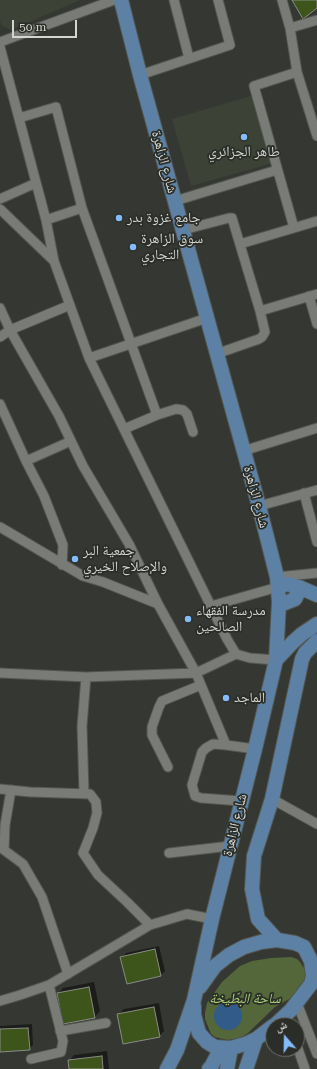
<!DOCTYPE html>
<meta charset="utf-8">
<style>
body{margin:0}
#map{position:relative;width:317px;height:1069px;overflow:hidden;background:#353832;font-family:"Roboto Serif","Noto Naskh Arabic",serif}
canvas{display:block}
.north{position:absolute;left:265px;top:1017px;width:40px;height:40px;box-sizing:border-box;background:#2b2e28;border:1px solid #6e716c;border-radius:50%;rotate:340deg;font-size:11px;font-weight:700;line-height:16px;text-align:center;color:#d3d5d1}
.north::after{content:'';display:block;margin:auto;width:14px;height:18px;background:#84bcfb;clip-path:polygon(50% 0,100% 100%,50% 72%,0 100%)}
.scale{position:absolute;left:12px;top:20px;width:65px;height:18px;box-sizing:border-box;border:2px solid #d3d5d1;border-top:0;padding-left:5px;font-size:12px;line-height:14px;white-space:nowrap;color:#d3d5d1;-webkit-text-stroke:3px #2b2e28;paint-order:stroke}
</style>
<div id="map">
<canvas width="317" height="1069"></canvas>
<div class="north">ش</div>
<div class="scale">50 m</div>
</div>
<script>
const c = document.querySelector('canvas').getContext('2d');
c.lineJoin = 'round';
function fill(path, color) { c.fillStyle = color; c.fill(path, 'evenodd'); }
const toPath = rows => new Path2D(rows.map(r => 'M' + r).join(''));
function strokePath(path, color, width, dash) { c.strokeStyle = color; c.lineWidth = width; c.lineCap = dash ? 'butt' : 'round'; c.setLineDash(dash || []); c.stroke(path); }
function write(font, color, halo, rows, align = 'center') {
  c.font = font + ' "Roboto Serif","Noto Naskh Arabic",serif'; c.lineWidth = 3.5; c.setLineDash([]); c.textBaseline = 'middle'; c.strokeStyle = halo; c.fillStyle = color; for (const [text, x, y, turn = 0] of rows) {
    c.save(); c.translate(x, y); c.rotate((+turn || 0) * Math.PI / 180); c.textAlign = isNaN(turn) ? turn : align; if (halo) c.strokeText(text, 0, 0); c.fillText(text, 0, 0); c.restore();
  }
}
fill(toPath([
 [0,0,80,0,11,30,1,25,0,20],
 [254,95,273,163,191,186,172,119]
]), '#3c4236');
fill(toPath([
 [291,957,297,959,300,962,306,971,306,980,298,994,275,1007,248,1033,240,1038,227,1040,215,1037,211,1034,205,1019,205,1013,207,1003,222,982,240,966,252,961,271,958]
]), '#53673a');
fill(toPath([
 '214 1016a14 14 0 1 1 28 0a14 14 0 1 1-28 0Z'
]), '#315b88');
fill(toPath([
 [159,946,165,971,161,975,127,983,122,958,126,953],
 [94,982,100,1011,95,1017,58,994,63,988],
 [159,1003,164,1031,159,1036,118,1015,124,1009],
 [32,1024,33,1045,29,1049,0,1051,0,1026],
 [107,1051,109,1069,70,1069,69,1061,74,1055]
]), '#0007');
const building = toPath([
 [292,0,317,0,317,8,303,19,292,0],
 [155,949,161,976,127,984,120,957,155,949],
 [89,987,95,1018,63,1024,57,993,89,987],
 [154,1007,160,1037,123,1044,117,1014,154,1007],
 [28,1028,30,1050,0,1052,0,1029,28,1028],
 [102,1056,103,1069,69,1069,68,1060,102,1056]
]);
fill(building, '#3d541a');
strokePath(building, '#898c85', 1);
const minor = toPath([
 [174,0,189,58],
 [282,0,290,28,297,72,317,136],
 [290,28,317,20],
 [0,42,114,0],
 [0,47,46,220,54,261,89,358,227,639,236,654,250,658,276,660],
 [140,75,230,45,218,0],
 [19,118,56,107,82,208,157,415],
 [0,199,36,183],
 [175,201,277,170],
 [0,209,54,261],
 [46,220,82,208],
 [294,228,254,86,297,72],
 [183,230,229,218,232,218,260,311,265,332,262,337,259,339,216,354],
 [240,244,317,221],
 [309,296,317,324],
 [0,308,10,330,59,416,83,466,129,544,158,604,196,673,226,745],
 [260,311,317,294],
 [0,337,10,330,70,305],
 [89,358,207,318],
 [0,404,26,461,44,496,63,545,62,565],
 [124,429,157,415,176,409,183,410,187,414,193,432],
 [243,451,317,428],
 [26,461,71,441],
 [304,493,317,542],
 [259,506,317,490],
 [0,527,83,576,103,582,158,604],
 [277,577,317,573],
 [211,606,278,587],
 [0,673,86,677,196,673,236,654],
 [168,767,152,735,152,727,159,707,162,701,201,685],
 [0,789,30,792,90,794,96,802,97,813,93,828,83,853,98,875,127,902,150,925],
 [11,790,5,825,4,850,23,864,42,897,68,974],
 [84,793,82,726,86,677],
 [272,799,317,824],
 [241,801,201,798,195,796,192,785,202,752,206,748,213,744,226,745,255,749],
 [169,853,230,846],
 [0,1001,20,995,49,985,150,925,187,914,212,919],
 [297,1003,317,1054],
 [60,1031,106,1023],
 [297,1046,305,1069],
 [31,1059,61,1052,63,1041,49,985]
]);
const primary = toPath([
 [121,0,140,75,259,506,277,577,279,602,276,660,255,749,212,919,194,1000,177,1050,167,1069],
 [278,587,287,584,299,587,317,595],
 [279,602,285,603,295,599,298,593,296,589,292,585],
 [276,660,293,642,302,634,317,624],
 [277,940,258,919,252,889,254,856,272,799,302,659,305,653,317,641],
 [200,987,215,966,229,955,244,947,261,942,277,940,295,943,304,947,311,961,312,968,313,976,311,984,291,1010,275,1025],
 [194,1006,194,1015,199,1033,207,1042,215,1047,231,1048,245,1044,256,1039,273,1026],
 [209,1069,211,1067,221,1048],
 [227,1069,231,1048],
 [246,1069,256,1039]
]);
strokePath(minor, '#545651', 11);
strokePath(primary, '#545651', 16);
strokePath(minor, '#797c76', 9);
strokePath(primary, '#5c81a5', 14);
for (const [x, y, r, color] of [
 [244,137,4,"#84bcfb"],
 [119,218,4,"#84bcfb"],
 [133,247,4,"#84bcfb"],
 [75,559,4,"#84bcfb"],
 [188,619,4,"#84bcfb"],
 [226,698,4,"#84bcfb"]
]) { const dot = new Path2D(); dot.arc(x, y, r, 0, 2 * Math.PI); c.fillStyle = color; c.fill(dot); strokePath(dot, '#2b2e28', 1.5); }
write('14px', '#d3d5d1', '#2b2e28', [
 ["طاهر الجزائري",244,152,"center"],
 ["جامع غزوة بدر",127,218],
 ["سوق الزاهرة",141,239],
 ["التجاري",141,255],
 ["جمعية البر",83,551],
 ["والإصلاح الخيري",83,567],
 ["مدرسة الفقهاء",196,611],
 ["الصالحين",196,627],
 ["الماجد",234,698]
], 'left');
write('14px', '#d3d5d1', '#2b2e28', [
 ["شارع الزاهرة",164,162,75],
 ["شارع الزاهرة",256,497,75],
 ["شارع الزاهرة",235,825,-76]
]);
write('italic 14px', '#acd17c', '#2b2e28', [
 ["ساحة البطّيخة",245,999]
]);
</script>
